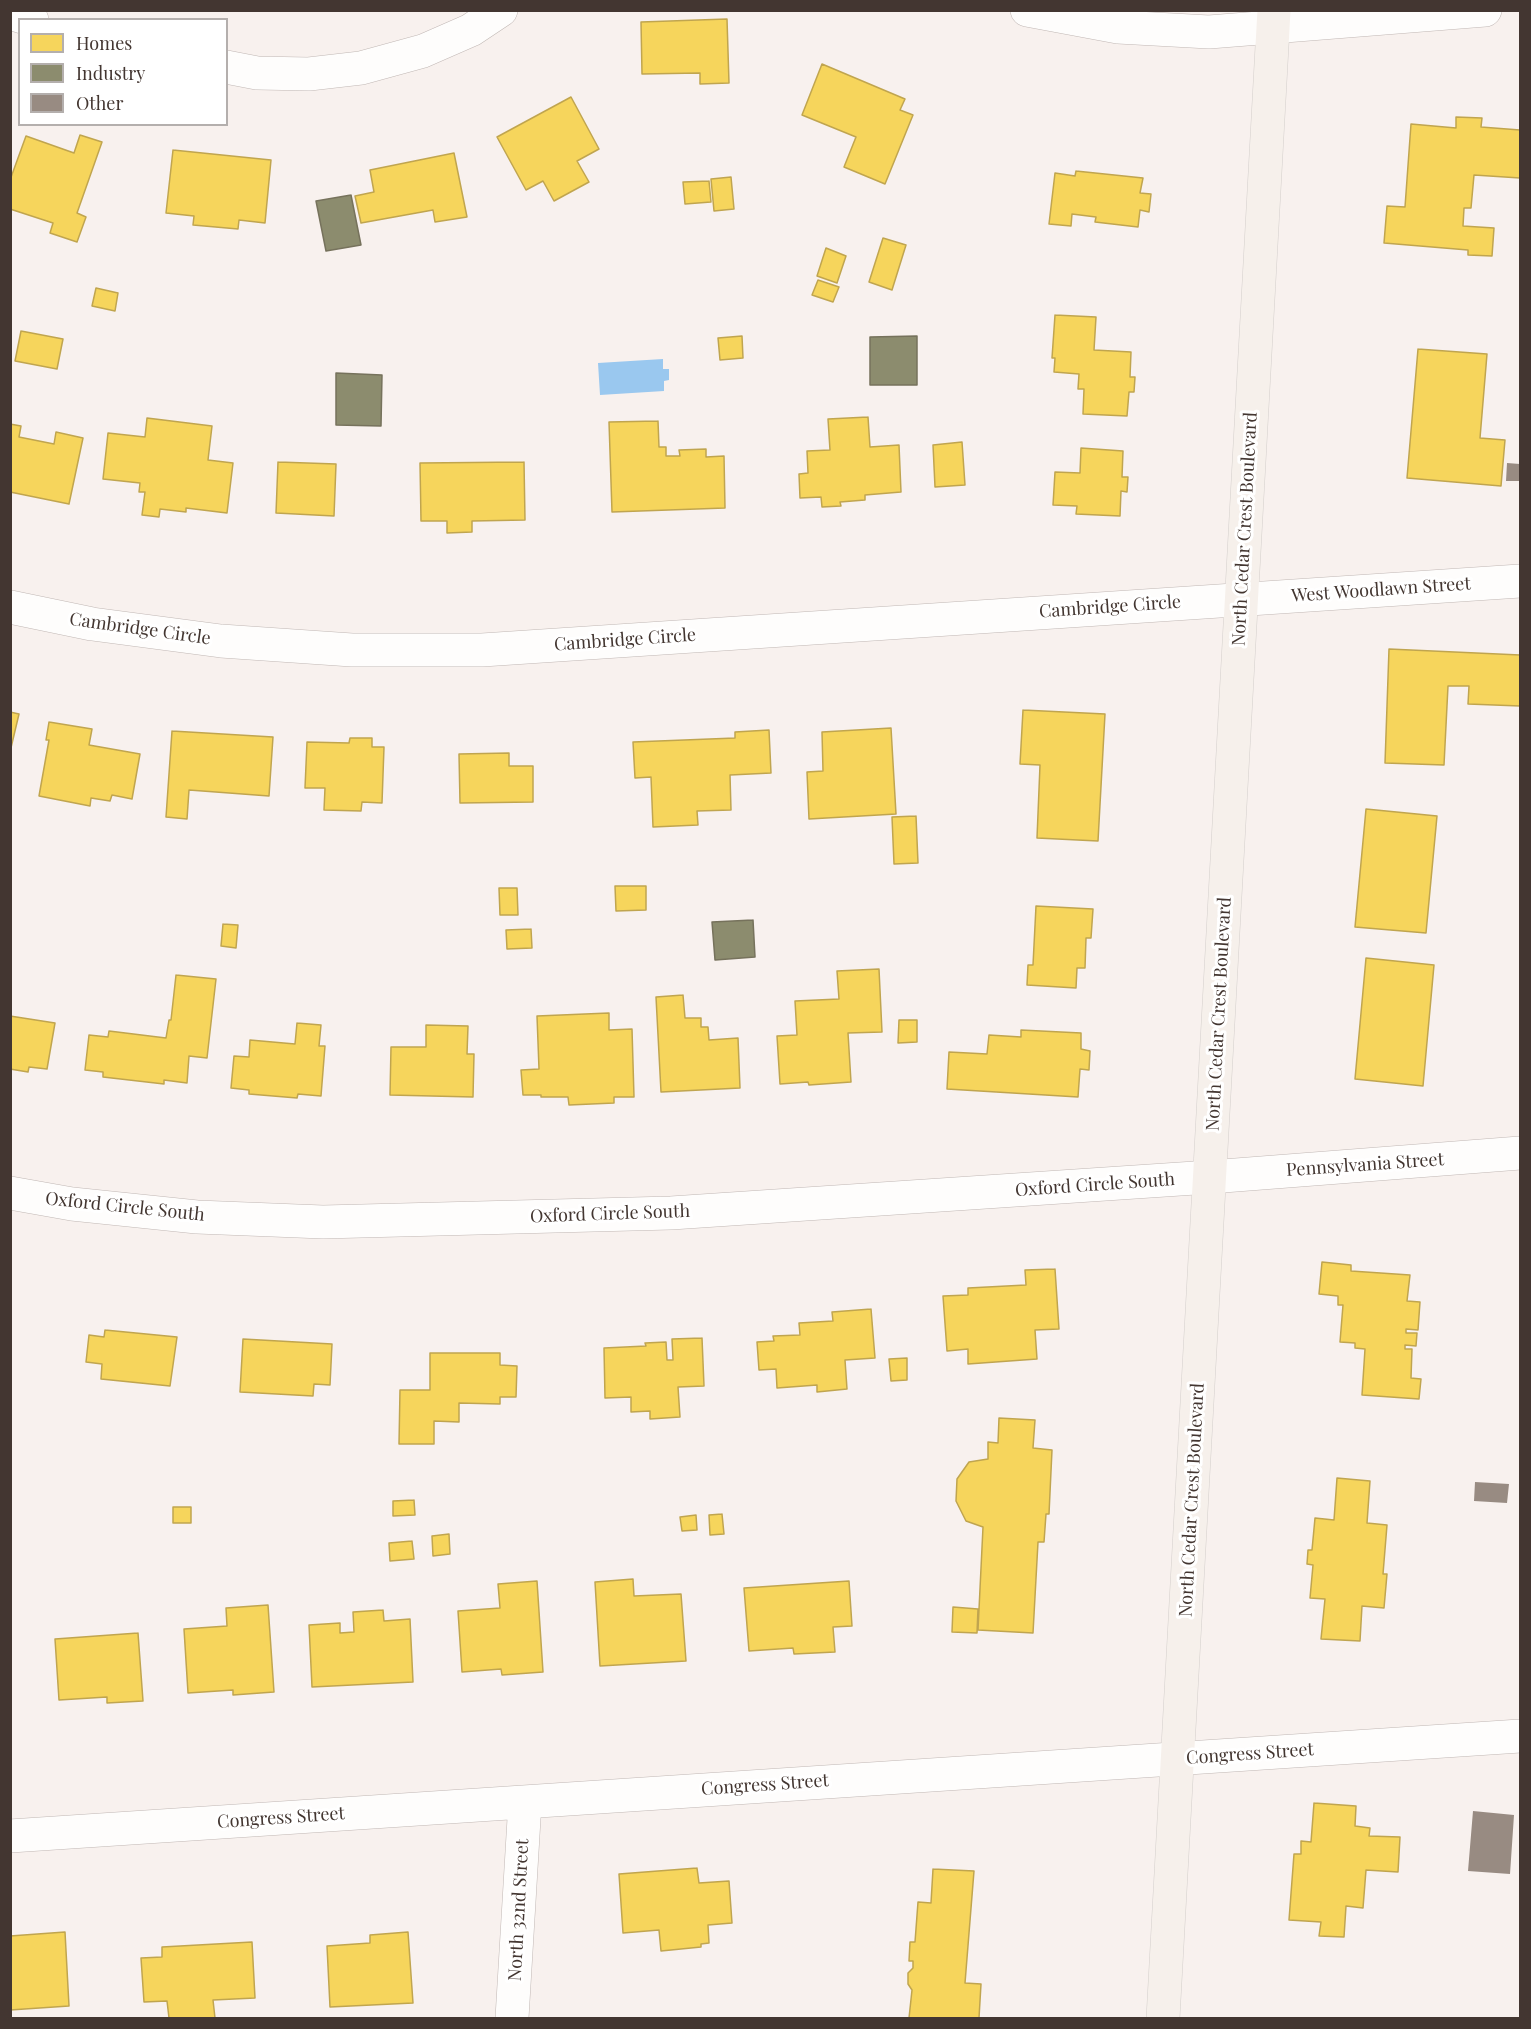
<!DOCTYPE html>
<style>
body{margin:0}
#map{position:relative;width:1531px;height:2029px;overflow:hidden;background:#f8f1ee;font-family:"Playfair Display",serif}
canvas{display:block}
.frame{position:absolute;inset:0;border:12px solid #433631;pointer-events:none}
.legend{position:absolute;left:18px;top:18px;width:210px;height:108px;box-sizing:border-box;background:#fff;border:2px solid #b4afad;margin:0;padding:8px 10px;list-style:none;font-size:18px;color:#433631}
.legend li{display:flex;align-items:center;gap:12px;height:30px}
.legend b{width:30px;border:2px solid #b4afad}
</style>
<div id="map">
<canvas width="1531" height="2029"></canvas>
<div class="frame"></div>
<ul class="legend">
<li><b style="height:16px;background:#f6d55c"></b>Homes</li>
<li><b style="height:16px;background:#8c8c6e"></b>Industry</li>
<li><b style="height:16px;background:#988b82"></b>Other</li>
</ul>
</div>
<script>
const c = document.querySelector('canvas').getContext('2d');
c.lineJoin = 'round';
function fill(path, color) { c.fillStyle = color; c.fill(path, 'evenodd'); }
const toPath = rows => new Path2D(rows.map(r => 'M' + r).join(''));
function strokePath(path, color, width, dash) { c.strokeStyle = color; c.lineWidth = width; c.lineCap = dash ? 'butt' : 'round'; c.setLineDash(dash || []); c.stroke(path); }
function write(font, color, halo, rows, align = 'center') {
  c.font = font + ' "Playfair Display",serif'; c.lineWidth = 6; c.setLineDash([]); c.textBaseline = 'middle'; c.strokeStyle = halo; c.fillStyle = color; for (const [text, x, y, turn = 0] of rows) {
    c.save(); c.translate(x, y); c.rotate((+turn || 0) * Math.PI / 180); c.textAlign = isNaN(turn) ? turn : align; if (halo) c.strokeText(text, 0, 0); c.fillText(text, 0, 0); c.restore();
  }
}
fill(toPath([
 [663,359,663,369,669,369,669,380,664,381,664,391,600,395,598,363]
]), '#9ac8ef');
const homes = toPath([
 [727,19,729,83,700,84,700,73,642,74,641,22,727,19],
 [822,64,905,99,900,110,913,115,885,184,844,167,856,137,802,115,822,64],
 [571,97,599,149,577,161,589,182,554,201,543,181,526,190,497,137,571,97],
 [1456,117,1482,118,1481,127,1520,130,1520,178,1474,175,1471,208,1464,208,1463,226,1494,228,1492,256,1468,255,1468,250,1384,243,1387,206,1405,207,1411,124,1456,128,1456,117],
 [80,135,102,142,77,213,86,217,77,242,50,233,53,223,10,209,10,180,26,136,74,153,80,135],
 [173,150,271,160,265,223,239,220,238,229,193,225,194,216,166,213,173,150],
 [454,153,467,217,435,222,433,210,361,223,355,196,374,192,370,170,454,153],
 [1076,171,1143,178,1140,193,1151,194,1149,212,1140,210,1138,227,1095,222,1096,217,1072,214,1071,226,1049,224,1055,173,1075,176,1076,171],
 [731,177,734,209,714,211,711,179,731,177],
 [709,181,711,202,685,204,683,182,709,181],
 [883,238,906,245,892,290,869,282,883,238],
 [826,248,846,256,837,283,817,276,826,248],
 [818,280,839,287,833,302,812,295,818,280],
 [96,288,118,293,115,311,92,306,96,288],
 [1055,315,1096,317,1094,350,1131,352,1130,377,1135,377,1134,392,1129,392,1127,416,1083,414,1084,389,1078,389,1079,374,1054,372,1055,358,1052,358,1055,315],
 [21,331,63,339,57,369,15,361,21,331],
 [742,336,743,358,720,360,718,338,742,336],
 [1418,349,1487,354,1480,438,1505,440,1501,486,1407,478,1418,349],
 [868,417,870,447,899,445,901,492,865,495,865,500,840,502,841,506,822,507,821,497,800,498,799,474,808,473,807,451,830,450,828,419,868,417],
 [147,418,212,426,208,460,233,463,227,513,186,508,186,512,160,509,159,517,142,515,145,492,139,492,140,483,103,479,108,433,145,437,147,418],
 [658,421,659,447,666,447,666,456,680,456,679,450,706,449,706,457,724,456,725,508,612,512,609,422,658,421],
 [10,424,21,426,19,437,54,444,56,432,83,438,69,504,10,492,10,424],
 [962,442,965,485,935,487,933,445,962,442],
 [1081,448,1123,451,1122,477,1128,477,1127,492,1121,491,1120,516,1076,514,1077,506,1053,505,1055,472,1080,473,1081,448],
 [278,462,336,464,334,516,276,513,278,462],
 [524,462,525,520,472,521,472,532,447,533,447,521,421,521,420,463,524,462],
 [1389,649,1520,655,1520,706,1468,704,1469,686,1448,686,1444,765,1385,763,1389,649],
 [1023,710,1105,714,1098,841,1037,838,1040,765,1020,764,1023,710],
 [10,712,19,714,10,752,10,712],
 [49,722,92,729,89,745,140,754,132,799,112,795,110,801,91,798,90,806,39,796,49,740,46,740,49,722],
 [891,728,896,814,809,819,807,772,823,771,822,732,891,728],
 [769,730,771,773,730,775,731,810,697,811,698,825,653,827,651,777,635,778,633,742,735,738,735,732,769,730],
 [172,731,273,737,269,796,189,790,187,819,166,817,172,731],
 [350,738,372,738,372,747,384,747,382,803,362,802,361,811,324,810,325,788,305,788,307,742,349,743,350,738],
 [509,753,509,766,533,766,533,802,460,803,459,754,509,753],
 [1366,809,1437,816,1426,933,1355,927,1366,809],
 [916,816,918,863,894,864,892,817,916,816],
 [615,886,646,886,646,910,616,911,615,886],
 [499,888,517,888,518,915,500,915,499,888],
 [1036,906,1093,909,1091,938,1086,938,1085,968,1077,968,1076,988,1027,985,1028,965,1033,965,1036,906],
 [223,924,238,925,236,948,221,946,223,924],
 [531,929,532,948,507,949,506,930,531,929],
 [1366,958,1434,965,1423,1086,1355,1079,1366,958],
 [879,969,882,1032,848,1033,851,1082,809,1085,808,1082,780,1084,777,1036,797,1035,795,1001,839,999,837,971,879,969],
 [176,975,216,979,207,1058,189,1056,187,1083,164,1080,164,1084,103,1077,103,1072,85,1070,89,1035,108,1037,109,1031,166,1038,169,1020,171,1020,176,975],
 [683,995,685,1018,701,1018,701,1027,708,1027,709,1040,738,1038,740,1088,661,1092,656,997,683,995],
 [609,1013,609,1030,632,1029,634,1097,614,1097,614,1103,569,1105,568,1097,541,1097,541,1095,523,1095,521,1070,539,1069,537,1016,609,1013],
 [10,1016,55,1023,47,1069,29,1067,28,1072,10,1069,10,1016],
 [899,1020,917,1020,917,1042,898,1043,899,1020],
 [297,1023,321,1025,319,1046,325,1046,321,1096,298,1094,297,1098,249,1094,249,1090,231,1088,234,1056,249,1057,250,1040,295,1044,297,1023],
 [426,1025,468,1026,467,1054,474,1054,473,1097,390,1095,391,1047,426,1047,426,1025],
 [1021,1030,1081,1033,1081,1049,1090,1051,1089,1070,1080,1069,1078,1097,947,1089,949,1052,987,1054,989,1035,1021,1037,1021,1030],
 [1322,1262,1351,1265,1351,1271,1410,1275,1407,1301,1420,1302,1418,1330,1406,1329,1406,1333,1417,1333,1416,1346,1405,1345,1405,1349,1412,1349,1411,1378,1421,1379,1419,1399,1362,1395,1365,1349,1355,1348,1355,1343,1340,1342,1343,1305,1338,1305,1338,1296,1319,1294,1322,1262],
 [1055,1269,1059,1329,1035,1330,1037,1359,968,1364,968,1349,947,1351,943,1296,968,1295,968,1288,1026,1285,1025,1270,1055,1269],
 [871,1309,875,1358,845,1360,847,1389,817,1392,817,1385,777,1388,776,1369,759,1370,757,1342,774,1341,773,1336,800,1335,799,1323,833,1321,832,1312,871,1309],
 [105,1330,177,1337,170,1386,101,1379,102,1364,86,1362,89,1335,104,1337,105,1330],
 [702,1338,704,1386,678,1387,680,1417,650,1419,650,1411,631,1412,631,1397,605,1398,604,1348,646,1346,645,1343,666,1342,667,1360,673,1360,672,1339,702,1338],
 [243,1339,332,1344,330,1385,314,1384,313,1396,240,1392,243,1339],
 [430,1353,500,1353,500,1365,517,1366,516,1397,500,1397,500,1404,459,1403,459,1422,434,1421,434,1444,399,1444,400,1390,430,1390,430,1353],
 [907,1358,907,1380,891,1381,889,1359,907,1358],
 [999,1418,1035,1420,1033,1448,1052,1450,1049,1514,1046,1514,1044,1542,1038,1542,1033,1633,978,1630,983,1527,966,1521,956,1501,957,1479,969,1462,988,1459,988,1442,998,1443,999,1418],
 [1337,1478,1370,1481,1367,1523,1387,1525,1383,1574,1387,1574,1384,1608,1362,1606,1360,1641,1321,1639,1325,1599,1310,1598,1313,1565,1307,1564,1308,1550,1312,1550,1315,1518,1334,1520,1337,1478],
 [414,1500,415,1515,393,1516,393,1501,414,1500],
 [173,1507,191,1507,191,1523,173,1523,173,1507],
 [722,1514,724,1534,710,1535,709,1515,722,1514],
 [696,1515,697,1530,682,1531,680,1517,696,1515],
 [449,1534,450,1554,433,1556,432,1536,449,1534],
 [412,1541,414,1559,390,1561,389,1543,412,1541],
 [633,1579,634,1596,681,1594,686,1661,600,1666,595,1582,633,1579],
 [537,1581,543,1672,502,1675,501,1669,462,1672,458,1611,500,1608,498,1584,537,1581],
 [849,1581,852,1626,833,1627,835,1652,794,1654,793,1648,749,1651,744,1588,849,1581],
 [268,1605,274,1692,233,1695,233,1690,188,1693,184,1629,227,1626,226,1608,268,1605],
 [953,1607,978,1609,977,1633,952,1632,953,1607],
 [383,1610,384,1621,410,1619,413,1682,312,1687,309,1625,340,1623,340,1633,354,1632,353,1612,383,1610],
 [138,1633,143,1701,107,1703,107,1697,59,1700,55,1639,138,1633],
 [1314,1803,1356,1806,1355,1826,1370,1828,1369,1836,1400,1837,1398,1872,1366,1870,1363,1908,1346,1906,1344,1937,1319,1936,1321,1922,1289,1920,1294,1854,1301,1854,1301,1841,1311,1842,1314,1803],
 [697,1868,699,1883,729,1881,732,1923,708,1925,709,1943,701,1944,701,1947,661,1951,659,1930,623,1933,619,1874,697,1868],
 [933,1869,974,1871,965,1983,981,1984,979,2018,909,2018,912,1990,908,1984,908,1973,913,1968,913,1961,909,1961,910,1942,915,1942,918,1902,931,1903,933,1869],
 [65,1932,69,2006,10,2010,10,1936,65,1932],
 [408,1932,413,2003,330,2007,327,1946,370,1943,370,1935,408,1932],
 [252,1942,255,1998,213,2000,215,2018,169,2018,167,2001,144,2002,141,1958,162,1957,162,1947,252,1942]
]);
fill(homes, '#f6d55c');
strokePath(homes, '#c0a54f', 1.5);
const industry = toPath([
 [351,195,361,245,326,251,316,201,351,195],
 [917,336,917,385,870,385,870,337,917,336],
 [336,373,382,375,381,426,336,425,336,373],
 [753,920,755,957,715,960,712,922,753,920]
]);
fill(industry, '#8c8c6e');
strokePath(industry, '#76725c', 1.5);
fill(toPath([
 [1507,463,1520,464,1520,481,1506,481],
 [1475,1482,1509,1484,1507,1503,1474,1501],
 [1473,1811,1514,1815,1510,1874,1468,1871]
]), '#988b82');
const minor = toPath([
 [1027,10,1118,27,1209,32,1485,10],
 [10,13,32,20],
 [226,67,257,73,309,74,361,68,423,51,471,30,501,10],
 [10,607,92,624,221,641,352,650,482,650,1520,581],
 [10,1193,72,1204,197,1217,323,1222,671,1213,1210,1177,1520,1153],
 [10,1836,1520,1736],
 [512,2018,525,1802]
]);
const major = toPath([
 [1163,2018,1274,10]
]);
strokePath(minor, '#c0b7b4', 34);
strokePath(major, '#d3cecb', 34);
strokePath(minor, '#fefdfc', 33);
strokePath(major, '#f6f0eb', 33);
write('18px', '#433631', '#fff', [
 ["North Cedar Crest Boulevard",1245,529,-87],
 ["West Woodlawn Street",1381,590,-4],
 ["Cambridge Circle",1110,607,-4],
 ["Cambridge Circle",140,629,8],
 ["Cambridge Circle",625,640,-4],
 ["North Cedar Crest Boulevard",1219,1014,-87],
 ["Pennsylvania Street",1365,1165,-4],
 ["Oxford Circle South",1095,1185,-4],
 ["Oxford Circle South",125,1207,6],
 ["Oxford Circle South",610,1214,-2],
 ["North Cedar Crest Boulevard",1192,1500,-87],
 ["Congress Street",1250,1754,-4],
 ["Congress Street",765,1785,-4],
 ["Congress Street",281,1818,-4],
 ["North 32nd Street",519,1910,-87]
]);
</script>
